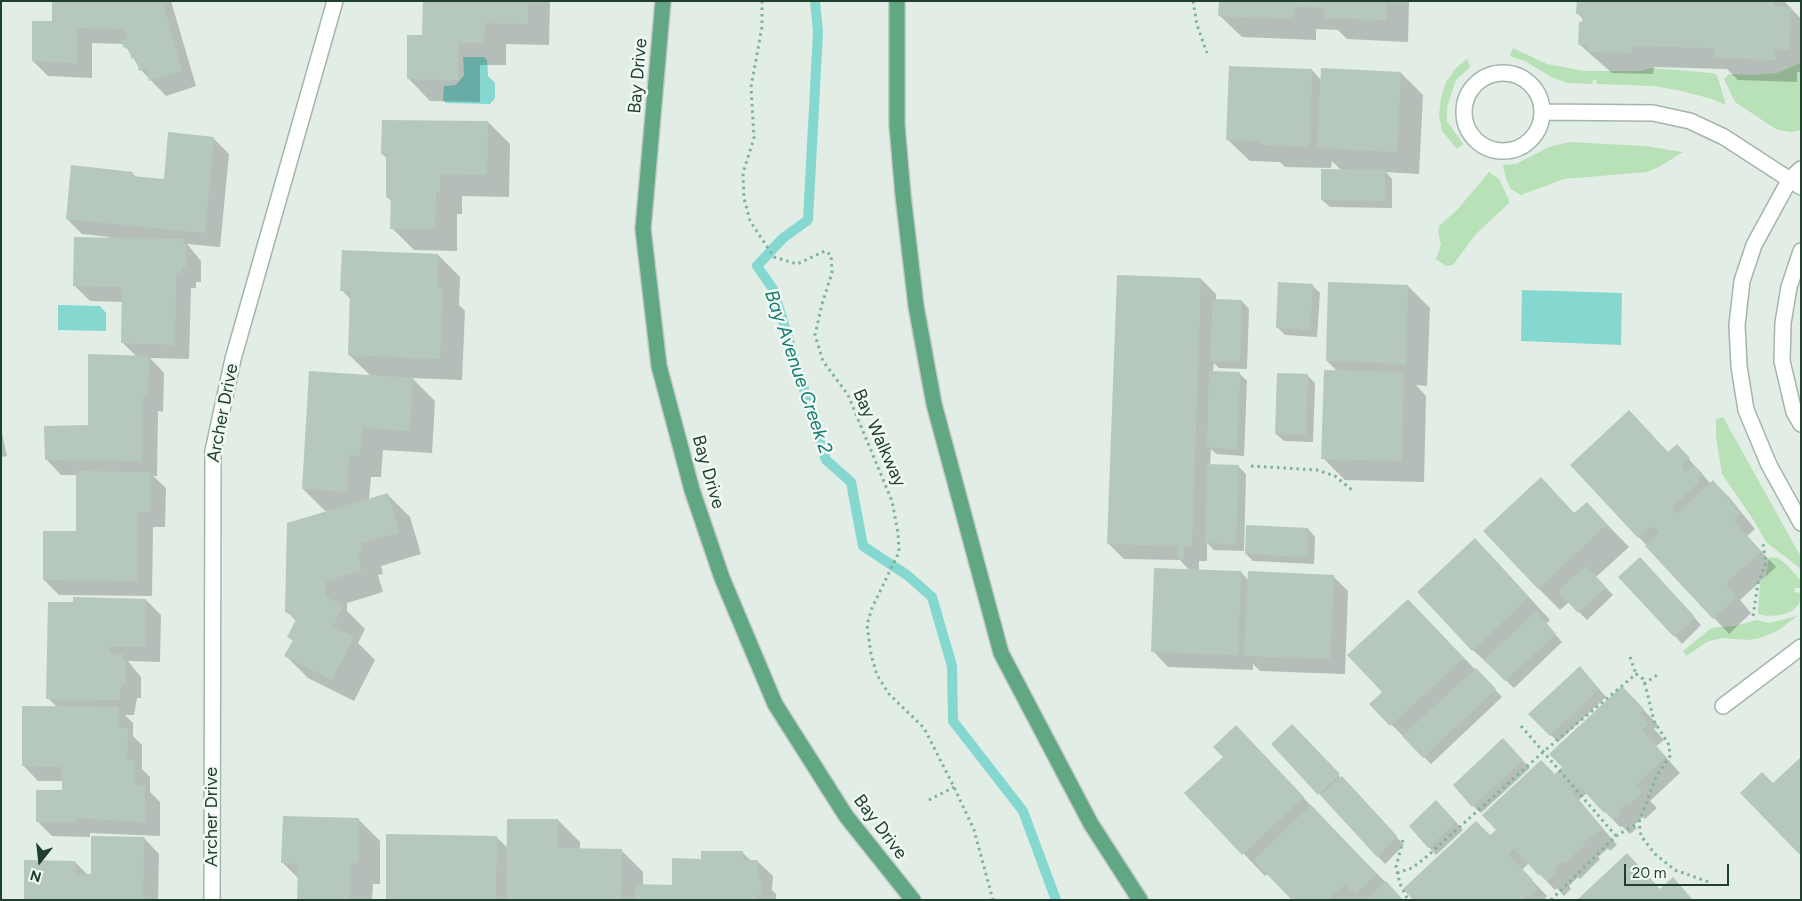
<!DOCTYPE html>
<style>
body{margin:0}
#map{position:relative;width:1802px;height:901px;overflow:hidden;background:#e1ede5;font-family:Figtree,sans-serif}
canvas{display:block}
.frame{position:absolute;inset:0;border:2px solid #20402f;pointer-events:none}
.north{position:absolute;left:15px;top:836px;width:50px;height:50px;-webkit-text-stroke:4px #f2f9f4;paint-order:stroke;rotate:196deg;font-size:14px;font-weight:700;line-height:20px;text-align:center;color:#20402f}
.north::after{content:'';display:block;margin:auto;width:18px;height:22px;background:#20402f;clip-path:polygon(50% 0,100% 100%,50% 72%,0 100%)}
.scale{position:absolute;left:1624px;top:864px;width:105px;height:22px;box-sizing:border-box;border:2px solid #20402f;border-top:0;padding-left:6px;font-size:15px;line-height:18px;white-space:nowrap;color:#20402f;-webkit-text-stroke:4px #f2f9f4;paint-order:stroke}
</style>
<div id="map">
<canvas width="1802" height="901"></canvas>
<div class="frame"></div>
<div class="north">N</div>
<div class="scale">20 m</div>
</div>
<script>
const c = document.querySelector('canvas').getContext('2d');
c.lineJoin = 'round';
function fill(path, color) { c.fillStyle = color; c.fill(path, 'evenodd'); }
const toPath = rows => new Path2D(rows.map(r => 'M' + r).join(''));
function strokePath(path, color, width, dash) { c.strokeStyle = color; c.lineWidth = width; c.lineCap = dash ? 'butt' : 'round'; c.setLineDash(dash || []); c.stroke(path); }
function write(font, color, halo, rows, align = 'center') {
  c.font = font + ' Figtree,sans-serif'; c.lineWidth = 5; c.setLineDash([]); c.textBaseline = 'middle'; c.strokeStyle = halo; c.fillStyle = color; for (const [text, x, y, turn = 0] of rows) {
    c.save(); c.translate(x, y); c.rotate((+turn || 0) * Math.PI / 180); c.textAlign = isNaN(turn) ? turn : align; if (halo) c.strokeText(text, 0, 0); c.fillText(text, 0, 0); c.restore();
  }
}
fill(toPath([
 [1513,48,1547,64,1584,71,1640,71,1652,68,1712,73,1717,75,1726,105,1712,99,1682,91,1653,86,1597,84,1596,80,1593,80,1592,84,1568,83,1553,78,1525,61,1510,56],
 [1467,59,1470,67,1456,80,1447,107,1447,121,1463,144,1457,149,1442,131,1439,115,1441,97,1446,82,1456,68],
 [1801,63,1801,130,1790,132,1778,130,1768,124,1735,102,1724,79,1729,74,1752,75,1777,73],
 [1569,142,1645,146,1683,152,1659,167,1647,172,1564,179,1521,195,1511,189,1506,179,1503,165,1516,164,1549,147],
 [1489,172,1499,179,1509,200,1509,203,1475,235,1453,265,1446,266,1436,259,1441,245,1438,231,1439,226,1458,209],
 [1723,417,1801,557,1801,569,1766,542,1754,521,1722,474,1716,437,1716,419],
 [1769,557,1778,558,1786,564,1801,581,1801,588,1795,588,1794,592,1801,593,1799,604,1792,611,1781,615,1767,616,1758,614,1760,583,1766,575],
 [1797,616,1779,630,1760,638,1748,640,1722,638,1707,642,1686,656,1683,651,1710,629,1717,627,1734,626,1757,620,1769,623]
]), '#b8e1b8');
fill(toPath([
 [463,57,484,57,487,60,488,76,495,83,495,98,490,104,446,103,443,100,444,86,456,85,464,75],
 [1522,290,1622,293,1621,345,1521,341],
 [58,305,100,306,106,313,106,331,58,330]
]), '#84d8cf');
fill(toPath([
 [53,1,171,1,196,86,166,96,141,70,124,44,92,43,92,78,48,76,33,61,54,23],
 [424,1,550,1,549,45,506,44,506,65,480,65,480,102,430,101,408,78,423,36],
 [1220,1,1409,1,1408,42,1347,39,1338,30,1316,29,1316,40,1242,37,1219,15],
 [1578,1,1784,1,1801,19,1801,72,1797,72,1797,82,1738,80,1727,69,1654,67,1653,74,1612,73,1579,44,1584,20,1577,13],
 [1312,70,1322,81,1401,73,1423,95,1419,174,1386,172,1392,179,1392,208,1330,207,1322,200,1342,171,1332,161,1331,168,1285,167,1280,162,1250,161,1227,139],
 [488,122,510,144,509,197,462,196,462,214,457,214,457,251,414,250,392,228,392,202,387,197,388,159,382,154],
 [213,138,229,154,220,247,187,244,201,261,201,282,196,282,196,288,191,288,189,359,150,358,164,373,163,412,158,411,157,476,153,476,166,488,165,527,153,527,152,596,59,595,44,580,77,532,77,475,61,475,46,459,89,426,137,357,123,343,123,302,90,301,75,286,110,237,82,234,67,219,132,173,137,178,165,181],
 [438,255,460,277,459,305,465,311,462,380,412,378,435,401,432,453,383,450,381,477,371,477,369,500,388,495,410,517,421,554,381,566,383,574,378,575,383,592,347,603,347,611,365,629,358,643,375,660,354,701,308,678,286,656,293,641,288,637,296,621,287,611,332,511,325,511,303,489,371,376,349,355,351,300,342,290],
 [1118,277,1201,279,1216,294,1216,300,1242,301,1249,309,1247,369,1219,368,1214,363,1213,372,1240,374,1247,381,1244,456,1216,454,1211,449,1210,465,1239,467,1246,474,1244,551,1214,550,1207,543,1207,561,1199,561,1199,571,1241,572,1248,580,1333,576,1348,591,1345,674,1260,671,1253,664,1253,670,1168,667,1153,651,1190,571,1180,560,1124,559,1109,544],
 [1312,285,1320,293,1317,337,1285,335,1277,327],
 [1408,286,1430,308,1427,386,1416,385,1426,396,1424,482,1345,480,1323,458,1338,372,1327,361],
 [1307,375,1315,383,1313,442,1284,441,1276,434],
 [1,429,7,456,1,457],
 [1677,446,1711,484,1713,481,1728,496,1755,529,1747,536,1776,567,1740,600,1751,613,1729,634,1572,465,1669,453],
 [1541,479,1575,514,1587,504,1629,547,1596,577,1613,595,1587,620,1569,602,1560,610,1538,588],
 [1308,529,1315,537,1314,564,1253,561,1246,554],
 [1497,562,1550,620,1546,624,1562,642,1514,688,1473,650],
 [1647,566,1701,625,1682,644,1675,636],
 [146,600,161,615,160,662,128,661,141,677,141,698,137,698,134,715,125,715,133,723,133,736,142,745,142,769,150,777,150,792,160,802,160,836,90,833,90,837,52,836,37,821,63,791,63,781,38,781,23,765,57,707,48,698],
 [1430,623,1502,697,1431,764,1371,704,1384,692],
 [1587,675,1606,697,1558,742,1530,714],
 [1637,703,1658,725,1654,729,1664,740,1656,746,1680,773,1650,801,1657,808,1645,819,1643,817,1634,825,1637,828,1630,834,1622,826,1620,827,1587,793,1579,800,1617,845,1610,851,1608,848,1598,857,1600,859,1580,879,1578,877,1569,886,1571,889,1564,896,1557,888,1555,890,1529,863,1522,870,1547,896,1545,898,1547,900,1415,900,1490,837],
 [1292,726,1404,845,1385,864,1273,744],
 [1511,748,1530,768,1481,813,1473,806],
 [1258,749,1325,821,1403,900,1293,900,1268,873,1265,876,1186,793],
 [1444,809,1463,830,1436,855,1410,826],
 [358,819,380,841,380,884,373,884,372,900,299,900,299,879,283,863],
 [558,820,580,842,580,850,621,850,643,872,643,885,673,886,702,860,743,853,751,861,757,861,773,876,772,890,776,894,776,900,387,900,496,837,508,848],
 [144,838,159,854,158,900,25,900,75,862,88,875,92,876]
]), '#0003');
strokePath(toPath([
 [815,1,818,32,808,220,783,238,757,266,773,289,826,460,851,482,863,546,907,575,932,597,952,666,953,721,1023,811,1056,900]
]), '#84d8cf', 10);
fill(toPath([
 [52,1,162,1,182,71,149,81,146,68,139,71,136,57,131,59,130,50,123,47,122,41,127,37,125,29,77,28,77,63,32,61,32,21,52,21],
 [423,1,528,1,528,24,485,23,484,43,458,43,458,80,407,79,407,35,422,35],
 [1219,1,1387,1,1386,20,1324,18,1325,8,1295,7,1294,19,1218,16],
 [1577,1,1774,1,1774,6,1791,7,1789,50,1775,50,1775,60,1714,58,1715,48,1632,46,1632,53,1589,52,1589,45,1578,45,1579,22,1582,22,1583,15,1576,14],
 [1229,66,1312,69,1310,147,1261,145,1261,141,1226,140],
 [1321,68,1401,72,1397,152,1317,148],
 [382,120,488,121,487,175,440,174,440,192,436,192,435,229,390,229,391,198,386,197,386,155,381,154],
 [168,132,214,137,205,233,66,219,71,165,133,172,132,176,164,179],
 [1321,169,1385,170,1385,201,1321,200],
 [74,237,184,239,183,245,186,244,186,267,181,267,182,273,176,273,175,345,121,343,122,287,73,286],
 [342,250,438,254,437,287,443,287,440,359,348,355,350,291,340,291],
 [1117,275,1201,278,1192,547,1184,546,1184,559,1177,559,1177,546,1107,544],
 [1278,282,1313,284,1310,330,1276,328],
 [1328,282,1408,285,1406,364,1326,361],
 [1213,299,1242,300,1240,362,1210,361],
 [88,354,149,356,148,397,143,397,142,461,45,460,44,426,88,425],
 [1324,370,1404,372,1402,461,1321,459],
 [309,371,413,378,410,431,362,428,360,456,349,455,347,492,302,489],
 [1209,371,1240,372,1237,449,1207,447],
 [1277,373,1308,374,1306,435,1275,434],
 [1629,410,1668,452,1677,444,1690,458,1681,466,1686,472,1694,465,1703,474,1697,480,1699,482,1672,507,1677,514,1713,480,1740,513,1733,520,1761,551,1726,584,1737,597,1713,619,1645,546,1659,532,1652,526,1638,538,1570,465],
 [1207,464,1239,465,1236,544,1205,543],
 [76,471,151,472,150,512,138,512,137,581,43,580,43,531,76,531],
 [1541,477,1574,513,1587,502,1607,524,1538,589,1483,531],
 [388,493,399,532,359,544,362,552,357,553,362,570,326,581,325,596,343,606,333,626,354,637,332,680,284,656,293,640,287,637,297,618,285,612,287,523],
 [1246,525,1308,528,1307,557,1245,554],
 [1475,538,1529,597,1472,651,1417,592],
 [1640,557,1695,617,1674,637,1618,577],
 [1586,566,1606,587,1578,613,1558,591],
 [1154,568,1241,571,1238,655,1151,652],
 [1248,571,1334,575,1330,659,1244,656],
 [73,597,146,599,145,647,109,647,109,654,123,654,123,660,126,661,126,683,122,683,119,700,46,699,48,602,73,602],
 [1408,599,1464,658,1390,726,1369,704,1382,692,1347,655],
 [1536,611,1556,634,1505,681,1484,660],
 [1580,666,1599,689,1550,736,1528,714],
 [1476,668,1496,689,1423,758,1402,736],
 [1622,686,1644,709,1640,713,1649,724,1642,730,1666,757,1636,785,1643,792,1629,805,1627,803,1620,809,1622,812,1614,819,1606,811,1604,813,1579,786,1572,793,1602,829,1594,836,1592,834,1584,841,1586,843,1564,864,1562,862,1554,870,1557,873,1548,881,1541,874,1539,876,1514,848,1508,854,1533,880,1531,882,1538,889,1530,897,1527,895,1522,900,1413,900,1403,889,1476,821,1490,835,1496,830,1482,815,1541,760,1555,774,1562,767,1549,754],
 [22,706,119,707,118,728,128,728,127,761,135,760,135,786,145,785,145,822,75,818,75,822,36,822,36,790,62,790,62,767,22,766],
 [1292,724,1340,774,1318,795,1271,744],
 [1236,725,1304,797,1242,855,1184,793,1223,757,1213,747],
 [1503,738,1523,760,1472,807,1453,785],
 [1801,757,1801,856,1740,793,1762,772,1773,783],
 [1342,776,1397,836,1377,857,1321,796],
 [1436,800,1456,822,1428,848,1409,826],
 [1311,805,1377,874,1355,895,1345,884,1328,900,1292,900,1253,860],
 [283,816,359,818,358,863,351,863,350,900,297,900,298,864,281,863],
 [507,819,558,819,558,848,622,849,621,900,506,900],
 [386,834,497,836,496,900,386,900],
 [91,836,144,837,143,900,24,900,24,860,75,861,76,874,91,874],
 [701,851,743,851,743,860,758,860,758,878,761,878,761,895,758,895,758,900,635,900,635,884,672,885,672,858,701,859],
 [1627,853,1660,889,1673,877,1693,900,1577,900],
 [1386,881,1403,900,1367,900]
]), '#b6c8bd');
const minor = toPath([
 '1464 112a39 39 0 1 1 78 0a39 39 0 1 1-78 0Z',
 [1542,112,1653,113,1690,121,1724,137,1801,187],
 [1801,169,1790,179,1754,245,1742,281,1737,325,1739,366,1746,410,1769,465,1801,523],
 [1801,251,1789,287,1783,323,1782,361,1794,412,1801,424],
 [1723,706,1801,647],
 [212,900,213,451,233,359,335,1]
]);
const major = toPath([
 [663,1,643,229,659,366,692,490,722,578,775,704,846,816,913,900],
 [897,1,897,125,903,195,916,306,934,404,1001,653,1091,824,1140,900]
]);
strokePath(minor, '#a3b6ab', 18);
strokePath(major, '#c1cac5', 18);
strokePath(toPath([
 [762,1,762,27,751,87,754,138,743,173,744,198,750,221,774,257,797,264,825,251,831,255,832,273,822,304,815,335,823,361,848,395,892,501,898,533,899,552,872,608,867,625,871,654,877,675,889,694,924,728,954,787,974,830,993,900],
 [1193,1,1197,25,1207,53],
 [1251,466,1317,470,1335,476,1352,490],
 [1753,616,1758,583,1766,563,1763,544],
 [1630,657,1636,674],
 [1644,684,1657,675],
 [1521,726,1616,836],
 [929,800,954,787],
 [1403,840,1396,867,1400,884,1408,900],
 [1397,873,1412,868,1424,859,1543,752,1636,674,1643,679,1646,688,1654,721,1669,745,1670,756,1656,777,1639,822,1641,836,1655,854,1675,870,1709,882],
 [1551,900,1616,836,1638,823]
]), '#7eb495', 3, [2.5, 4]);
strokePath(minor, '#fff', 15);
strokePath(major, '#61a783', 15);
write('18px', '#20402f', '#f2f9f4', [
 ["Bay Drive",638,76,-85],
 ["Archer Drive",223,413,-79],
 ["Bay Walkway",879,438,66],
 ["Bay Drive",708,472,74],
 ["Archer Drive",212,817,-90],
 ["Bay Drive",880,827,53]
]);
write('italic 19px', '#137c72', '#f2f9f4', [
 ["Bay Avenue Creek 2",798,372,71]
]);
</script>
